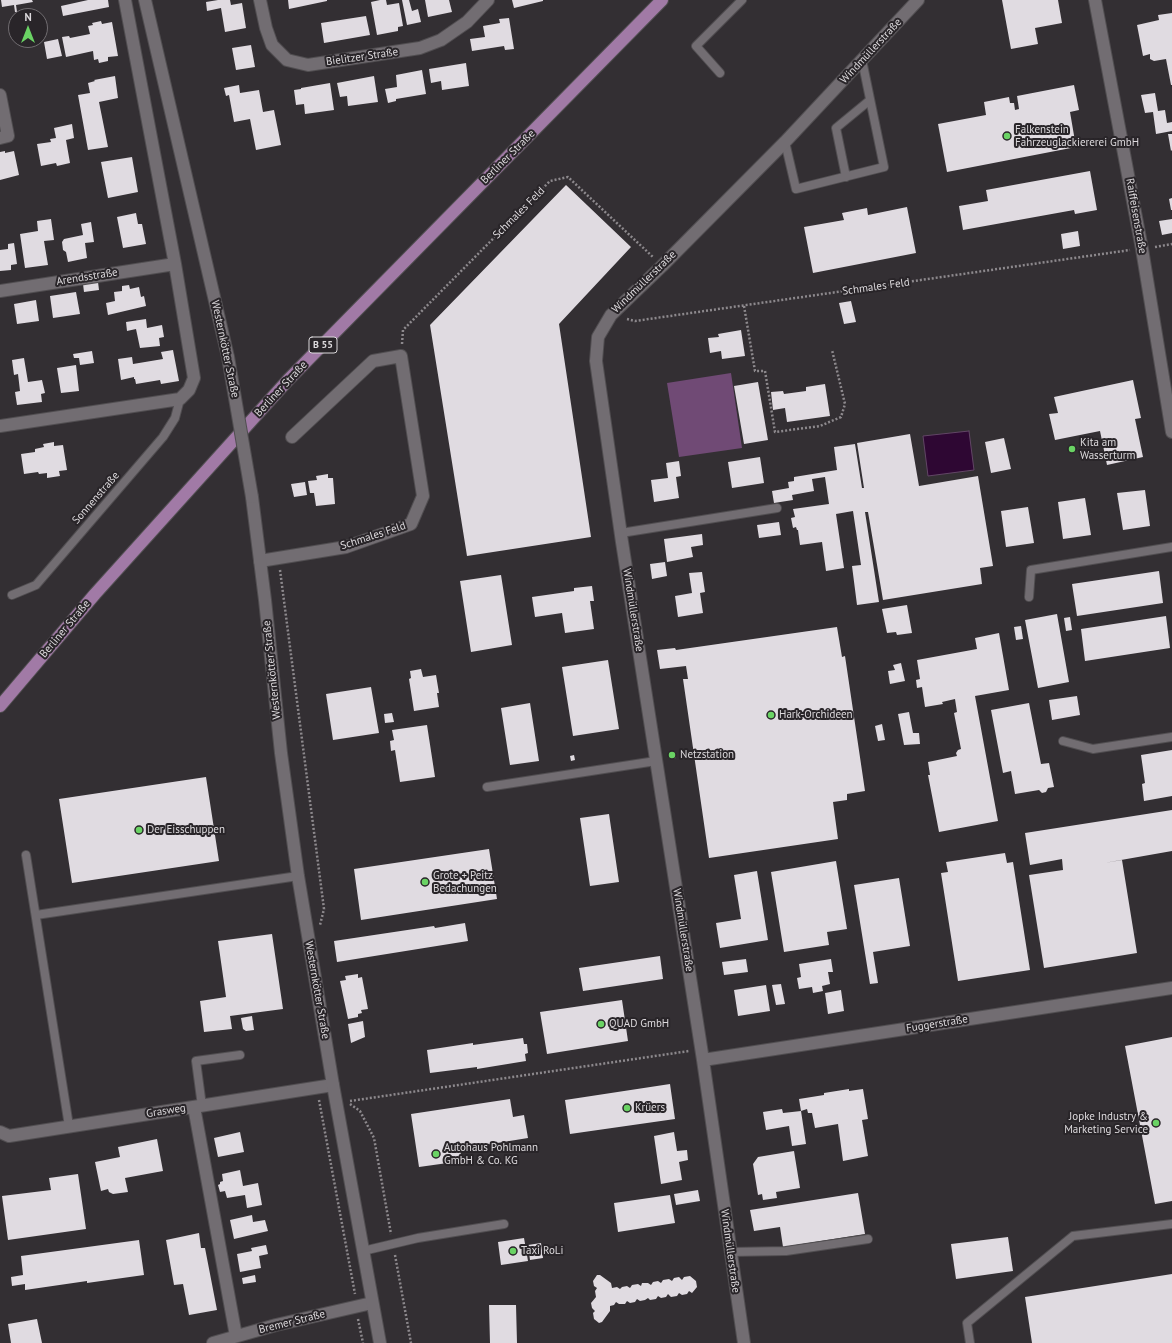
<!DOCTYPE html>
<meta charset="utf-8">
<style>
body{margin:0}
#map{position:relative;width:1172px;height:1343px;overflow:hidden;background:#332f33;font-family:"PT Sans",sans-serif}
canvas{display:block}
.north{position:absolute;left:8px;top:8px;width:40px;height:40px;box-sizing:border-box;background:#292529;border:1px solid #716d71;border-radius:50%;rotate:0deg;font-size:11px;font-weight:700;line-height:16px;text-align:center;color:#dddadd}
.north::after{content:'';display:block;margin:auto;width:14px;height:18px;background:#6ad364;clip-path:polygon(50% 0,100% 100%,50% 72%,0 100%)}
</style>
<div id="map">
<canvas width="1172" height="1343"></canvas>
<div class="north">N</div>
</div>
<script>
const c = document.querySelector('canvas').getContext('2d');
c.lineJoin = 'round';
function fill(path, color) { c.fillStyle = color; c.fill(path, 'evenodd'); }
const toPath = rows => new Path2D(rows.map(r => 'M' + r).join(''));
function strokePath(path, color, width, dash) { c.strokeStyle = color; c.lineWidth = width; c.lineCap = dash ? 'butt' : 'round'; c.setLineDash(dash || []); c.stroke(path); }
function write(font, color, halo, rows, align = 'center') {
  c.font = font + ' "PT Sans",sans-serif'; c.lineWidth = 4; c.setLineDash([]); c.textBaseline = 'middle'; c.strokeStyle = halo; c.fillStyle = color; for (const [text, x, y, turn = 0] of rows) {
    c.save(); c.translate(x, y); c.rotate((+turn || 0) * Math.PI / 180); c.textAlign = isNaN(turn) ? turn : align; if (halo) c.strokeText(text, 0, 0); c.fillText(text, 0, 0); c.restore();
  }
}
fill(toPath([
 [731,373,742,448,679,457,667,383]
]), '#704a75');
const water = toPath([
 [969,431,974,470,928,476,923,436,969,431]
]);
fill(water, '#2e0733');
strokePath(water, '#624666', 1);
fill(toPath([
 [1,0,32,0,33,2,16,5,17,12,15,12,14,5,2,7],
 [88,0,108,0,109,7,63,16,61,6],
 [218,0,230,0,231,5,242,3,246,28,225,32,221,8,207,11,206,2],
 [288,0,327,0,327,1,289,9],
 [380,0,386,0,387,5,399,3,403,26,398,27,398,31,377,35,371,2],
 [402,0,409,0,412,11,418,9,421,22,407,25],
 [425,0,449,0,452,12,428,17],
 [512,0,543,0,543,1,514,8],
 [1002,0,1058,0,1062,23,1035,28,1038,44,1011,49],
 [1172,13,1172,85,1171,85,1166,59,1154,61,1150,59,1150,54,1143,56,1137,25,1159,20,1158,15],
 [366,16,370,35,324,43,321,23],
 [509,18,514,49,505,50,504,46,472,51,470,39,485,37,483,26,500,23,499,19],
 [101,21,102,24,112,22,118,56,108,57,108,61,99,63,98,59,94,60,93,51,66,57,62,37,69,36,70,38,90,34,88,26,93,25,92,23],
 [58,39,62,56,47,59,44,42],
 [251,45,255,67,236,70,232,48],
 [466,63,469,86,442,90,441,81,431,83,429,69],
 [422,70,426,94,396,99,396,101,388,103,385,89,397,87,396,75],
 [115,76,118,98,99,102,108,147,88,150,78,95,90,93,88,83,95,81,94,80],
 [374,76,378,102,348,106,347,96,340,97,337,83],
 [330,83,334,110,305,114,304,104,296,105,294,90,301,89,301,88],
 [239,85,240,93,259,90,263,112,274,110,281,145,256,150,250,119,234,122,229,95,226,96,224,88],
 [1074,85,1079,110,1070,112,1076,147,947,172,938,124,986,115,984,102,1009,97,1010,103,1014,103,1015,110,1019,109,1017,96],
 [1155,93,1158,111,1165,110,1167,123,1172,122,1172,131,1156,134,1153,112,1145,113,1141,95],
 [72,124,74,138,66,140,70,163,57,166,56,163,41,166,37,144,51,142,50,139,56,138,54,128],
 [1168,134,1172,134,1172,150,1171,151],
 [5,151,5,153,14,151,19,175,0,180,0,152],
 [132,157,138,192,108,198,101,162],
 [1090,171,1097,210,1075,214,1074,210,963,230,959,206,988,201,986,190],
 [566,185,631,247,559,324,591,537,467,556,430,325],
 [1172,198,1172,210,1171,210,1169,199],
 [907,207,916,253,813,273,804,227,844,220,842,213,867,208,868,215],
 [136,213,138,224,142,224,146,244,123,248,117,217],
 [51,219,54,240,44,241,48,265,25,268,20,234,38,231,37,221],
 [1172,219,1172,233,1162,235,1159,221],
 [91,222,94,242,85,243,87,258,68,262,66,252,63,250,62,242,64,239,83,235,81,224],
 [1078,231,1080,246,1063,249,1061,234],
 [14,243,17,264,11,265,11,270,0,271,0,250,8,249,8,244],
 [98,282,99,290,84,292,83,284],
 [129,285,130,289,139,287,141,297,144,296,146,306,108,315,106,303,115,301,114,292,122,291,122,286],
 [76,292,80,314,53,318,50,296],
 [36,300,39,321,17,324,14,304],
 [851,301,856,322,844,324,839,303],
 [146,319,147,328,162,325,164,337,159,338,160,346,140,348,136,329,127,331,126,322],
 [741,330,745,356,722,359,721,351,710,353,708,338,719,337,718,334],
 [173,350,179,381,161,384,160,380,136,384,135,379,134,379,134,377,121,380,118,359,132,357,133,364,163,359,161,352],
 [92,351,94,363,80,365,79,358,74,358,73,354],
 [24,358,28,382,42,380,45,393,41,394,42,402,17,405,15,392,20,391,18,374,14,375,12,360],
 [76,365,79,391,61,393,57,368],
 [1133,380,1141,418,1135,419,1143,457,1107,465,1100,431,1055,440,1049,414,1058,413,1054,397],
 [758,382,768,440,744,444,734,386],
 [825,384,830,416,787,422,785,408,773,410,771,392,783,391,784,394,806,391,806,387],
 [910,434,919,486,978,476,993,566,980,568,982,584,883,600,868,512,865,512,879,602,857,605,852,566,861,565,853,511,836,514,844,568,826,571,822,542,800,545,798,530,797,530,796,527,793,528,791,518,795,517,793,509,829,504,825,477,812,479,814,491,792,495,793,500,774,503,772,491,789,488,788,482,794,481,794,477,837,470,834,447,855,444,862,488,864,488,857,443],
 [1004,438,1011,469,991,473,985,442],
 [54,442,54,446,63,445,67,470,59,471,60,476,47,478,47,473,39,474,38,472,24,474,21,454,35,452,35,449,44,447,43,444],
 [760,457,764,483,732,488,728,462],
 [679,461,681,476,676,477,679,498,654,502,651,480,668,478,666,463],
 [328,474,328,478,333,478,335,504,316,506,314,493,310,493,308,481,317,480,316,476],
 [305,482,307,495,294,497,291,484],
 [1145,490,1150,526,1123,530,1117,493],
 [1085,498,1091,535,1063,539,1058,502],
 [1028,507,1034,543,1006,547,1001,511],
 [779,522,781,535,759,538,757,525],
 [702,534,703,545,691,547,693,557,667,562,664,539],
 [665,562,667,576,652,579,650,564],
 [1159,571,1163,603,1077,616,1072,584],
 [702,572,705,592,700,593,703,613,678,617,675,596,692,593,689,573],
 [501,575,512,645,471,652,460,581],
 [592,586,594,601,590,601,594,629,565,633,562,613,535,617,532,597,574,591,574,588],
 [907,605,912,633,897,635,896,632,887,633,882,609],
 [1057,614,1069,682,1038,688,1025,620],
 [1166,616,1170,648,1085,661,1081,629],
 [1070,617,1072,630,1066,631,1064,618],
 [1021,626,1023,639,1016,640,1014,627],
 [837,627,842,657,845,656,865,791,847,794,847,800,833,802,838,839,709,858,683,679,688,679,686,666,660,669,657,650,675,648,676,650],
 [999,633,1009,690,975,696,998,821,939,832,928,775,930,775,928,762,957,756,956,753,958,750,961,749,954,713,957,712,955,699,942,702,943,704,925,707,922,687,917,688,916,680,920,679,917,660,977,649,975,638],
 [608,660,619,729,573,736,562,667],
 [901,663,905,681,890,684,888,671,895,670,893,665],
 [421,669,423,677,436,675,439,693,437,693,439,707,414,711,409,679,411,678,410,671],
 [371,687,379,733,333,740,326,694],
 [1077,696,1080,715,1052,720,1049,700],
 [530,703,539,761,510,765,501,708],
 [1029,703,1041,764,1049,763,1054,787,1048,788,1046,792,1042,793,1039,790,1015,794,1011,771,1003,773,991,710],
 [909,712,913,733,919,733,920,744,904,745,898,714],
 [392,713,394,722,385,723,384,714],
 [882,724,885,740,878,741,875,726],
 [427,725,435,777,400,782,395,750,391,751,390,741,394,740,392,730],
 [1172,750,1172,796,1144,801,1142,784,1145,783,1141,755],
 [675,752,676,758,670,759,669,753],
 [574,755,575,760,571,761,570,756],
 [206,777,219,861,72,883,59,799],
 [1172,810,1172,851,1104,863,1122,860,1137,953,1044,968,1029,875,1063,870,1062,859,1030,865,1025,833],
 [609,814,619,882,590,886,580,818],
 [489,849,497,899,361,920,354,869],
 [1005,853,1007,863,1013,862,1030,970,958,981,941,873,948,872,946,862],
 [836,861,847,929,827,932,829,945,784,952,771,872],
 [757,871,768,940,720,948,716,923,741,919,734,875],
 [899,878,910,946,873,952,878,983,870,984,854,885],
 [465,923,468,941,337,962,334,941,434,926,435,928],
 [272,934,283,1009,230,1016,232,1029,204,1032,200,1001,226,997,218,941],
 [660,956,663,979,583,991,579,968],
 [746,959,748,972,724,975,722,962],
 [831,959,833,972,828,972,830,984,822,986,823,991,813,993,812,987,799,989,797,978,801,977,799,964],
 [358,974,358,978,362,977,368,1009,361,1010,362,1013,358,1014,358,1017,348,1019,340,981,346,980,345,976],
 [781,984,785,1004,776,1005,772,985],
 [766,985,770,1011,738,1016,734,990],
 [841,990,844,1011,828,1014,825,993],
 [622,1000,628,1041,547,1054,540,1012],
 [252,1016,254,1030,246,1031,243,1029,241,1018],
 [363,1021,365,1037,351,1043,348,1024],
 [1172,1037,1172,1201,1155,1204,1125,1046],
 [523,1038,524,1044,527,1044,528,1053,525,1054,526,1061,477,1069,477,1067,430,1073,427,1050,473,1043,473,1045],
 [670,1084,675,1119,570,1134,565,1100],
 [849,1089,849,1091,863,1089,868,1119,862,1120,868,1156,843,1161,838,1124,815,1128,812,1113,808,1113,807,1109,801,1111,799,1099,824,1095,824,1093],
 [510,1099,513,1117,524,1115,528,1138,460,1149,462,1161,419,1167,411,1114],
 [782,1109,783,1113,801,1111,806,1144,792,1146,789,1126,766,1130,763,1112],
 [240,1132,244,1152,218,1157,214,1138],
 [674,1132,677,1151,687,1150,688,1160,679,1162,682,1180,661,1184,654,1136],
 [157,1139,163,1171,125,1178,128,1192,113,1194,109,1192,108,1189,101,1191,95,1162,120,1157,118,1147],
 [794,1151,800,1188,776,1192,777,1198,763,1200,762,1194,758,1195,753,1164,758,1157],
 [240,1170,243,1186,258,1183,262,1205,247,1208,245,1195,227,1198,225,1191,220,1192,218,1185,220,1184,220,1182,223,1181,222,1174],
 [78,1174,86,1229,8,1240,2,1196,51,1190,49,1178],
 [698,1190,700,1201,676,1205,674,1194],
 [858,1193,865,1234,783,1247,780,1227,754,1231,750,1210],
 [670,1195,675,1223,618,1232,614,1203],
 [252,1215,253,1222,265,1220,268,1231,234,1239,230,1220],
 [199,1233,201,1248,205,1248,217,1310,189,1315,183,1284,174,1285,166,1240],
 [1008,1237,1013,1271,956,1279,951,1244],
 [524,1238,528,1261,501,1265,498,1242],
 [139,1240,144,1275,87,1283,87,1281,25,1290,25,1284,12,1286,11,1277,23,1275,21,1256],
 [541,1243,543,1258,530,1260,528,1245],
 [266,1245,268,1254,259,1256,261,1268,240,1272,237,1254,252,1251,251,1248],
 [1172,1274,1172,1343,1032,1343,1025,1297],
 [255,1275,256,1282,243,1284,242,1278],
 [597,1275,600,1275,611,1283,612,1288,617,1287,620,1289,622,1287,627,1286,630,1288,632,1285,638,1284,641,1286,642,1283,648,1283,651,1285,653,1282,658,1281,661,1283,663,1280,669,1279,672,1281,674,1278,679,1277,682,1280,684,1277,690,1276,696,1281,697,1287,692,1293,689,1291,687,1294,682,1295,679,1293,677,1296,671,1297,668,1294,666,1297,661,1298,658,1296,656,1299,650,1300,648,1298,645,1300,640,1301,637,1299,635,1302,630,1303,627,1301,625,1304,619,1304,616,1302,614,1305,610,1306,610,1311,602,1322,599,1323,594,1319,593,1313,595,1311,592,1308,591,1303,596,1297,595,1291,597,1288,594,1286,593,1281],
 [489,1305,516,1305,517,1343,490,1343],
 [37,1319,42,1343,11,1343,8,1324]
]), '#e0dbe1');
const lane = toPath([
 [720,73,696,46,742,0],
 [785,142,796,189,884,167,862,60],
 [846,177,836,128,870,100],
 [621,533,777,508],
 [12,595,36,585,163,437,175,418,180,399],
 [1029,597,1031,570,1172,547],
 [1063,741,1093,749,1172,737],
 [487,787,656,761],
 [26,855,69,1126],
 [36,915,298,876],
 [202,1106,196,1061,240,1055],
 [363,1251,418,1238,504,1224],
 [730,1252,786,1251,868,1239],
 [970,1343,967,1323,1073,1236,1172,1224]
]);
const street = toPath([
 [260,0,266,28,272,45,287,60,308,65,420,48,441,40,467,22,488,0],
 [1095,0,1142,249,1172,432],
 [0,95,8,136,0,138],
 [0,291,175,264],
 [0,426,180,399,189,390,194,378,175,264,125,0],
 [260,561,346,547,411,524,423,496,401,356,373,361,292,437],
 [703,1060,1172,988],
 [194,1107,236,1336],
 [0,1132,9,1136,333,1085],
 [213,1343,276,1325,372,1303],
 [744,1343,703,1060,622,542,596,361,598,337,611,315,662,266,785,142,918,0]
]);
const secondary = toPath([
 [145,0,228,357],
 [252,497,265,600,281,753,298,876,333,1085,380,1343]
]);
const primary = toPath([
 [0,706,95,594,288,380,662,0]
]);
strokePath(lane, '#514e51', 10);
strokePath(street, '#514e51', 14);
strokePath(secondary, '#514e51', 14);
strokePath(primary, '#514e51', 14);
strokePath(toPath([
 [1155,247,1172,244],
 [744,306,755,371,765,371,775,432,820,426,841,417,845,404,832,350],
 [627,319,635,321,1130,250],
 [402,344,403,330,550,181,568,177,654,258],
 [280,570,324,909,320,925],
 [319,1100,355,1294],
 [350,1101,689,1051],
 [350,1104,360,1111,374,1138,391,1234],
 [395,1255,411,1343],
 [358,1319,363,1343]
]), '#8d898d', 2.5, [2, 2]);
strokePath(lane, '#726d72', 8);
strokePath(street, '#726d72', 12);
strokePath(secondary, '#726d72', 12);
strokePath(primary, '#a17aa6', 12);
const secondaryBridge = toPath([
 [228,357,252,497]
]);
strokePath(secondaryBridge, '#514e51', 14, []);
strokePath(secondaryBridge, '#726d72', 12);
for (const [x, y, r, color] of [
 [1007,136,4,"#6ad364"],
 [1072,449,4,"#6ad364"],
 [771,715,4,"#6ad364"],
 [672,755,4,"#6ad364"],
 [139,830,4,"#6ad364"],
 [425,882,4,"#6ad364"],
 [601,1024,4,"#6ad364"],
 [627,1108,4,"#6ad364"],
 [1156,1123,4,"#6ad364"],
 [436,1154,4,"#6ad364"],
 [513,1251,4,"#6ad364"]
]) { const dot = new Path2D(); dot.arc(x, y, r, 0, 2 * Math.PI); c.fillStyle = color; c.fill(dot); strokePath(dot, '#292529', 1.5); }
for (const [x, y, w] of [
 [323,345,28]
]) { const box = new Path2D(); box.roundRect(x - w / 2, y - 8, w, 16, 3); c.fillStyle = '#292529'; c.fill(box); strokePath(box, '#dddadd', 1); }
write('bold 10px', '#dddadd', null, [
 ["B 55",323,345]
]);
write('11px', '#dddadd', '#292529', [
 ["Windmüllerstraße",871,51,-47],
 ["Bielitzer Straße",362,57,-8],
 ["Berliner Straße",508,157,-45],
 ["Schmales Feld",519,213,-45],
 ["Raiffeisenstraße",1136,216,80],
 ["Arendsstraße",87,277,-9],
 ["Windmüllerstraße",644,282,-44],
 ["Schmales Feld",876,287,-8],
 ["Westernkötter Straße",225,349,78],
 ["Berliner Straße",281,389,-47],
 ["Sonnenstraße",96,498,-49],
 ["Schmales Feld",373,536,-18],
 ["Windmüllerstraße",633,610,81],
 ["Berliner Straße",65,629,-50],
 ["Westernkötter Straße",272,670,-96],
 ["Windmüllerstraße",683,930,81],
 ["Westernkötter Straße",317,990,80],
 ["Fuggerstraße",937,1024,-9],
 ["Grasweg",166,1111,-9],
 ["Windmüllerstraße",730,1251,82],
 ["Bremer Straße",292,1322,-14]
]);
write('11px', '#dddadd', '#292529', [
 ["Falkenstein",1015,130],
 ["Fahrzeuglackiererei GmbH",1015,143],
 ["Kita am",1080,443],
 ["Wasserturm",1080,456],
 ["Hark-Orchideen",779,715],
 ["Netzstation",680,755],
 ["Der Eisschuppen",147,830],
 ["Grote + Peitz",433,876],
 ["Bedachungen",433,889],
 ["QUAD GmbH",609,1024],
 ["Krüers",635,1108],
 ["Jopke Industry &",1148,1117,"right"],
 ["Marketing Service",1148,1130,"right"],
 ["Autohaus Pohlmann",444,1148],
 ["GmbH & Co. KG",444,1161],
 ["Taxi RoLi",521,1251]
], 'left');
</script>
